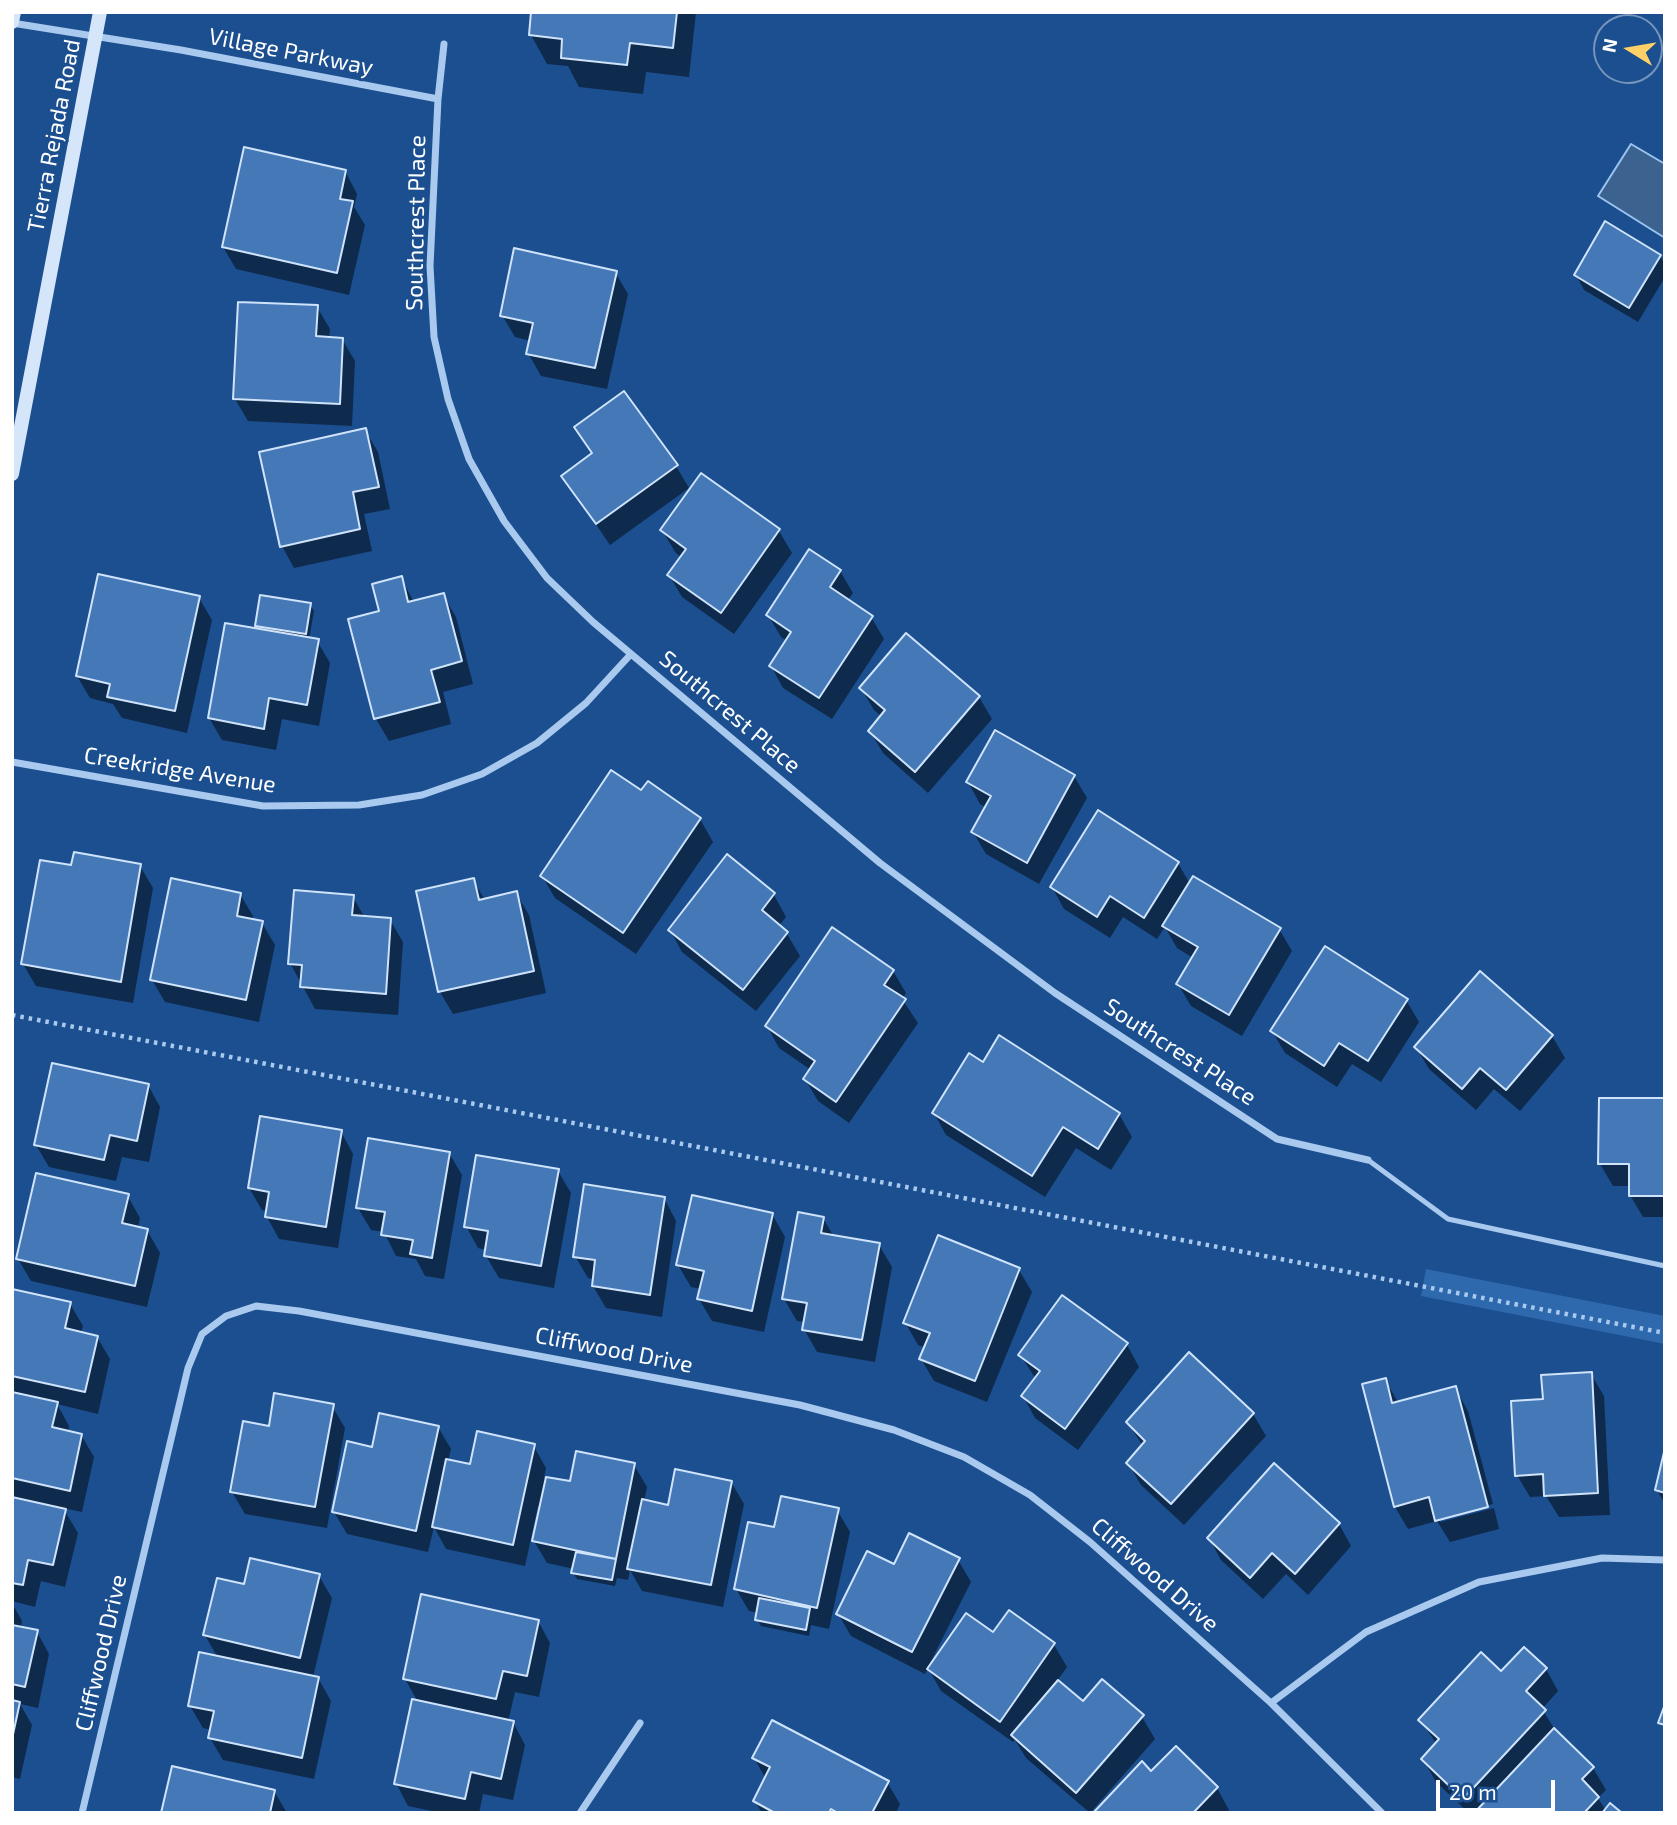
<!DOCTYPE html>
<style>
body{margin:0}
#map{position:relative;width:1677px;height:1825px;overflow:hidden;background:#1b4f8f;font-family:"Exo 2",sans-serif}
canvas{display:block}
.frame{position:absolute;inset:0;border:14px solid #fff;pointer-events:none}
.north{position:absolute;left:1593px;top:14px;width:70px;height:70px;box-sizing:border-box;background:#1b4f8f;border:2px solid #7695bc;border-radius:50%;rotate:281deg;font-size:19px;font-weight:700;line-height:28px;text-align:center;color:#fff}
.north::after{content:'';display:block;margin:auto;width:24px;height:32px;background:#ffd166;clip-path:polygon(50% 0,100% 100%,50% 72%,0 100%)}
.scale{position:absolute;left:1436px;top:1780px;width:119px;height:32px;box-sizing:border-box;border:4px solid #fff;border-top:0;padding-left:9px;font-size:21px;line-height:24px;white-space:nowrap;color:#fff;-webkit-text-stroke:5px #1b4f8f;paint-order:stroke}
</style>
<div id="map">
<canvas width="1677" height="1825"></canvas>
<div class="frame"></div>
<div class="north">N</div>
<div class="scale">20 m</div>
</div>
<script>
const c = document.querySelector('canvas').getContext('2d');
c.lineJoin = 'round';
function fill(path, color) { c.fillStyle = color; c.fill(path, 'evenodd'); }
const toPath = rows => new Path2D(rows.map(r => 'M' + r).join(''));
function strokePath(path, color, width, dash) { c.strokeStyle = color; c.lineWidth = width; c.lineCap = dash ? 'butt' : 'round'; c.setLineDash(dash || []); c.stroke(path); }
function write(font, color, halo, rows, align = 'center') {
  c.font = font + ' "Exo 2",sans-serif'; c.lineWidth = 6; c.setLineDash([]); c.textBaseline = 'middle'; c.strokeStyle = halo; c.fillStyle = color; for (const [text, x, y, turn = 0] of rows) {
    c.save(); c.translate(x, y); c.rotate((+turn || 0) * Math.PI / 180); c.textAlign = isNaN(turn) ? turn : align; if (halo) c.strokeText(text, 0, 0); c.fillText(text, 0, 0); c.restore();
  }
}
fill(toPath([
 [1426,1269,1665,1316,1665,1344,1421,1296]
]), '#2e69ad');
const water = toPath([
 [1631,144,1665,164,1665,238,1598,196,1631,144]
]);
fill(water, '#3c6290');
strokePath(water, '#9cc4f0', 2);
fill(toPath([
 [533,12,696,12,689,77,646,72,643,94,579,87,568,66,547,64,531,35],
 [345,171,357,194,354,207,365,225,349,295,236,269,223,247],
 [1660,256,1665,264,1665,277,1638,322,1584,290,1576,275],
 [615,272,628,294,607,389,541,376,528,353,531,341,515,337,502,315],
 [317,307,330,329,329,338,342,339,355,361,352,426,248,421,235,399],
 [576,428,676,466,689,488,610,545,563,476,593,455],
 [365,430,378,452,390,509,364,514,372,551,294,568,282,546],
 [702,475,779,531,792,553,734,634,682,597,669,575,682,558,675,552,662,530],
 [840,571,853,593,847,601,871,617,884,639,832,719,783,688,771,666,787,641,781,637,768,615],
 [401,578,414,602,443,595,456,617,473,684,443,692,451,724,389,741,376,719,350,620,381,612],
 [199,598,212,620,187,733,122,718,113,704,90,698,77,676],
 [310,605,314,611,309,639,317,641,330,663,319,726,282,719,276,750,222,740,209,718,259,631,256,625],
 [861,688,979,697,992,719,928,793,883,753,870,731,882,717,874,710],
 [1074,776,1087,798,1039,884,986,854,973,832,987,808,980,804,968,782],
 [642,793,700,819,713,842,636,954,555,898,542,876],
 [1178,863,1190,884,1279,929,1292,951,1242,1036,1191,1006,1178,984,1193,958,1177,948,1165,927,1157,939,1123,917,1110,938,1064,909,1052,887],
 [140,866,153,888,133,1003,36,986,23,964,73,867],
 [473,880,485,900,516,893,529,915,546,993,453,1014,440,992,419,892],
 [240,894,253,916,252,921,262,923,275,945,259,1022,165,1002,152,980],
 [774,895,786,917,778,927,787,934,800,956,756,1011,682,952,670,930],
 [353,897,365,918,390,920,403,942,398,1015,315,1009,290,963],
 [893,971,906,993,902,999,918,1023,849,1123,818,1101,805,1079,811,1070,779,1048,767,1026],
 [1480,974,1552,1036,1565,1058,1520,1111,1494,1089,1476,1110,1429,1069,1416,1047],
 [1406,1000,1419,1022,1381,1082,1352,1064,1337,1087,1285,1053,1272,1031],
 [983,1064,1119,1114,1132,1137,1111,1170,1076,1148,1045,1197,946,1135,934,1113],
 [148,1085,160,1107,149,1162,122,1157,116,1181,49,1167,36,1145],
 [1665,1099,1665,1217,1643,1217,1630,1195,1630,1186,1613,1186,1600,1164],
 [341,1132,353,1154,338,1248,279,1239,267,1217,268,1211,262,1210,249,1188],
 [449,1153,462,1175,444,1279,425,1276,416,1259,396,1256,384,1232,371,1230,358,1208],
 [558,1171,571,1193,554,1288,499,1278,486,1256,487,1250,478,1248,466,1226],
 [127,1195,140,1218,138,1228,147,1230,160,1253,147,1307,31,1281,18,1259],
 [664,1198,676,1221,662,1317,606,1308,593,1286,594,1279,588,1278,575,1256],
 [772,1214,785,1237,764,1332,712,1321,699,1299,701,1289,691,1287,678,1265],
 [823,1218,834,1237,879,1245,892,1267,875,1362,817,1352,804,1329,805,1322,797,1321,784,1299],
 [1019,1270,1032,1292,987,1402,934,1381,921,1359,926,1348,918,1345,905,1322],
 [12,1291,70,1304,83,1326,81,1333,97,1337,110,1359,98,1414,57,1404,69,1426,68,1432,81,1435,94,1457,82,1512,63,1508,78,1533,65,1587,41,1581,35,1607,12,1601],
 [1127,1345,1139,1367,1078,1450,1035,1418,1023,1396,1036,1379,1020,1355],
 [1591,1374,1604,1396,1610,1515,1559,1517,1546,1496,1530,1497,1517,1475,1544,1401],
 [1385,1380,1398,1402,1455,1388,1468,1411,1493,1504,1440,1518,1440,1522,1494,1508,1499,1529,1450,1542,1437,1521,1408,1529,1395,1507,1364,1386],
 [332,1406,345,1428,327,1528,245,1514,232,1492,270,1428],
 [1253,1414,1266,1436,1184,1525,1141,1485,1128,1463,1143,1446,1128,1423],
 [438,1427,451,1449,448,1461,471,1466,533,1445,546,1468,544,1478,572,1484,634,1465,647,1487,644,1502,669,1507,731,1482,744,1504,723,1607,642,1591,630,1570,628,1580,617,1578,615,1586,577,1579,573,1573,574,1569,547,1563,534,1541,541,1507,538,1506,525,1566,446,1549,434,1527,428,1552,347,1534,334,1512,373,1449],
 [1665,1456,1665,1504,1657,1490],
 [837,1510,850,1532,829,1629,811,1625,809,1636,761,1626,757,1619,758,1613,749,1611,736,1589,776,1529],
 [1339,1524,1351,1546,1308,1595,1286,1574,1263,1599,1221,1560,1209,1538],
 [958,1560,971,1582,930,1663,932,1664,993,1635,1010,1612,1054,1645,1067,1667,1057,1681,1083,1704,1142,1717,1155,1739,1090,1813,1026,1758,1015,1740,1013,1742,941,1691,928,1668,925,1674,851,1636,838,1614,894,1567],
 [319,1576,332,1598,313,1677,318,1678,331,1701,314,1779,223,1760,210,1738,212,1730,203,1728,190,1706,218,1658,205,1635],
 [12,1603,22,1621,21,1628,37,1632,49,1654,38,1708,20,1704,32,1725,20,1779,12,1777],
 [538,1621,550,1643,539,1697,515,1692,508,1722,513,1722,525,1745,513,1800,483,1794,479,1813,441,1813,408,1806,396,1783,418,1702,405,1679],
 [1546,1669,1558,1691,1542,1709,1557,1733,1593,1768,1606,1790,1598,1798,1606,1811,1619,1813,1469,1813,1436,1782,1423,1759,1437,1745,1421,1720,1501,1674],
 [754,1758,887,1782,900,1804,896,1813,762,1813,755,1801,766,1779],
 [1151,1773,1217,1788,1229,1810,1227,1813,1095,1813],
 [274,1791,287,1813,163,1813]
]), '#0007');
const building = toPath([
 [531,12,677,12,673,48,630,43,627,65,561,58,562,39,529,35,531,12],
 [244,147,346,170,340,199,353,201,337,273,222,247,244,147],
 [1605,221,1661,255,1629,308,1574,275,1605,221],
 [514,248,617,271,595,368,526,354,533,323,500,316,514,248],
 [238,302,318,305,316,336,343,338,340,404,233,399,238,302],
 [624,391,678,465,596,524,561,476,592,453,574,427,624,391],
 [366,428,379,487,353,492,360,529,280,547,259,452,366,428],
 [701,473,780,529,721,613,667,575,686,549,660,530,701,473],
 [809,549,841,570,830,587,873,616,819,698,769,666,791,632,766,615,809,549],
 [98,574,200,596,175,711,107,697,110,684,76,676,98,574],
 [402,576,408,602,444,593,462,661,431,670,440,702,374,719,348,619,379,611,372,584,402,576],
 [260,595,311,603,306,634,255,626,260,595],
 [225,623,319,639,307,705,269,698,264,729,208,718,225,623],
 [906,633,980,696,915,772,868,731,885,710,859,688,906,633],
 [995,730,1075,775,1027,863,971,832,991,796,966,782,995,730],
 [611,770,641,790,648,781,701,818,623,933,540,876,611,770],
 [1098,810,1179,862,1144,918,1110,896,1097,917,1050,887,1098,810],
 [74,852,141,864,121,982,21,964,40,860,71,865,74,852],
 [727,854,775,893,762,910,788,932,743,990,668,930,727,854],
 [1193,876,1281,928,1229,1015,1176,984,1198,947,1162,926,1193,876],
 [171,878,241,893,237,916,263,921,246,1000,150,980,171,878],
 [474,878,479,900,517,891,534,971,438,992,416,891,474,878],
 [294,890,354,895,352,915,391,918,386,994,300,987,302,965,288,964,294,890],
 [832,927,894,970,884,985,906,999,836,1102,803,1079,815,1061,765,1026,832,927],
 [1325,946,1408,999,1368,1061,1339,1043,1324,1066,1270,1031,1325,946],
 [1480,971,1553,1035,1506,1090,1480,1068,1462,1089,1414,1047,1480,971],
 [999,1035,1120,1113,1098,1149,1063,1127,1032,1176,932,1113,969,1053,983,1062,999,1035],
 [52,1063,149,1084,137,1141,110,1135,104,1160,34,1145,52,1063],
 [1599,1098,1665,1098,1665,1196,1629,1196,1629,1164,1598,1164,1599,1098],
 [260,1116,342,1130,326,1227,265,1217,269,1192,248,1188,260,1116],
 [368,1138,450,1152,432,1258,410,1254,413,1240,381,1235,385,1212,356,1208,368,1138],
 [476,1155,559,1169,541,1266,484,1256,488,1231,464,1227,476,1155],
 [36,1173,129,1194,122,1223,148,1229,135,1286,16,1259,36,1173],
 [584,1184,665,1197,650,1295,592,1286,595,1260,573,1257,584,1184],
 [692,1195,773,1213,752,1311,697,1299,704,1271,676,1265,692,1195],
 [798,1212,824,1217,821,1233,880,1243,862,1340,802,1330,807,1303,782,1299,798,1212],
 [938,1235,1020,1268,975,1381,919,1359,930,1333,903,1323,938,1235],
 [12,1289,71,1302,65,1328,98,1336,85,1392,12,1376,12,1289],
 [1062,1295,1128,1343,1065,1429,1021,1396,1040,1371,1018,1355,1062,1295],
 [1189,1352,1254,1413,1171,1504,1126,1463,1145,1441,1126,1422,1189,1352],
 [1592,1372,1598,1493,1544,1496,1543,1474,1515,1476,1511,1401,1543,1399,1541,1375,1592,1372],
 [1386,1378,1392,1403,1456,1386,1488,1507,1435,1521,1429,1497,1394,1507,1362,1384,1386,1378],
 [12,1392,58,1402,52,1427,82,1434,70,1491,12,1478,12,1392],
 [274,1393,334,1404,315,1507,230,1492,243,1421,269,1426,274,1393],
 [379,1413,439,1426,416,1531,332,1512,347,1441,372,1447,379,1413],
 [477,1431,535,1444,513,1545,432,1527,446,1459,470,1464,477,1431],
 [1665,1448,1665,1493,1655,1490,1665,1448],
 [576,1451,635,1463,616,1559,532,1541,546,1477,570,1481,576,1451],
 [1274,1463,1340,1523,1295,1574,1272,1553,1250,1578,1207,1538,1274,1463],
 [675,1469,732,1481,711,1585,627,1569,642,1499,668,1505,675,1469],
 [781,1496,839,1508,817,1608,734,1589,748,1522,774,1527,781,1496],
 [12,1497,66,1509,53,1565,28,1560,23,1585,12,1583,12,1497],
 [909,1533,960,1558,912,1652,836,1614,867,1551,894,1564,909,1533],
 [576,1552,616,1559,612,1580,571,1573,576,1552],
 [250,1558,320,1574,300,1658,203,1635,217,1578,244,1584,250,1558],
 [421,1594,539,1620,527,1676,503,1671,496,1699,403,1679,421,1594],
 [759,1598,810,1608,806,1630,755,1620,759,1598],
 [1009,1610,1055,1643,1000,1722,927,1669,966,1613,993,1632,1009,1610],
 [12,1625,38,1630,25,1687,12,1684,12,1625],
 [1524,1647,1547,1668,1526,1691,1546,1710,1463,1799,1421,1759,1439,1739,1418,1720,1481,1652,1501,1671,1524,1647],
 [199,1652,319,1677,302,1758,208,1738,214,1711,188,1706,199,1652],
 [1102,1679,1144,1715,1076,1793,1011,1735,1058,1680,1083,1701,1102,1679],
 [412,1699,514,1721,501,1779,471,1772,465,1799,394,1784,412,1699],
 [12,1700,20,1702,12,1739,12,1700],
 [1665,1704,1665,1725,1658,1723,1665,1704],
 [772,1720,889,1781,872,1813,838,1813,831,1809,829,1813,775,1813,753,1801,770,1767,752,1758,772,1720],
 [1554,1728,1594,1767,1582,1779,1599,1797,1584,1813,1474,1813,1554,1728],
 [1176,1746,1218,1787,1193,1813,1093,1813,1142,1761,1151,1771,1176,1746],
 [172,1766,275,1790,270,1813,161,1813,172,1766],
 [1610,1803,1622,1813,1602,1813,1610,1803]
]);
fill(building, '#4478b7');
strokePath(building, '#cfe3fa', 2);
strokePath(toPath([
 [12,1015,1665,1333]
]), '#a9c9ee', 4.5, [3.5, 5]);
strokePath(toPath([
 [1368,1160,1448,1219,1665,1266]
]), '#a9c9ee', 5);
strokePath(toPath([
 [12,23,181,50,438,99],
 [444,44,438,99,430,266,434,337,448,399,469,459,504,521,547,578,593,622,880,863,1055,993,1277,1139,1368,1160],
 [12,762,263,806,359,805,422,795,482,774,537,743,586,703,631,654],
 [1271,1703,1366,1632,1479,1582,1602,1558,1665,1560],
 [82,1813,188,1368,202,1334,226,1316,256,1306,299,1311,800,1405,894,1430,964,1457,1030,1495,1090,1542,1271,1703,1382,1813],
 [580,1813,640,1723]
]), '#a9c9ee', 7);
strokePath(toPath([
 [12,22,14,12],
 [12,474,100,12]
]), '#d6e6fa', 14);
write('23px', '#fff', '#1b4f8f', [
 ["Village Parkway",291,52,11],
 ["Tierra Rejada Road",54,136,-79],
 ["Southcrest Place",416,223,-89],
 ["Southcrest Place",730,712,40],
 ["Creekridge Avenue",180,770,9],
 ["Southcrest Place",1180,1052,33],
 ["Cliffwood Drive",614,1350,11],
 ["Cliffwood Drive",1155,1575,41],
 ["Cliffwood Drive",101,1653,-77]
]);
</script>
